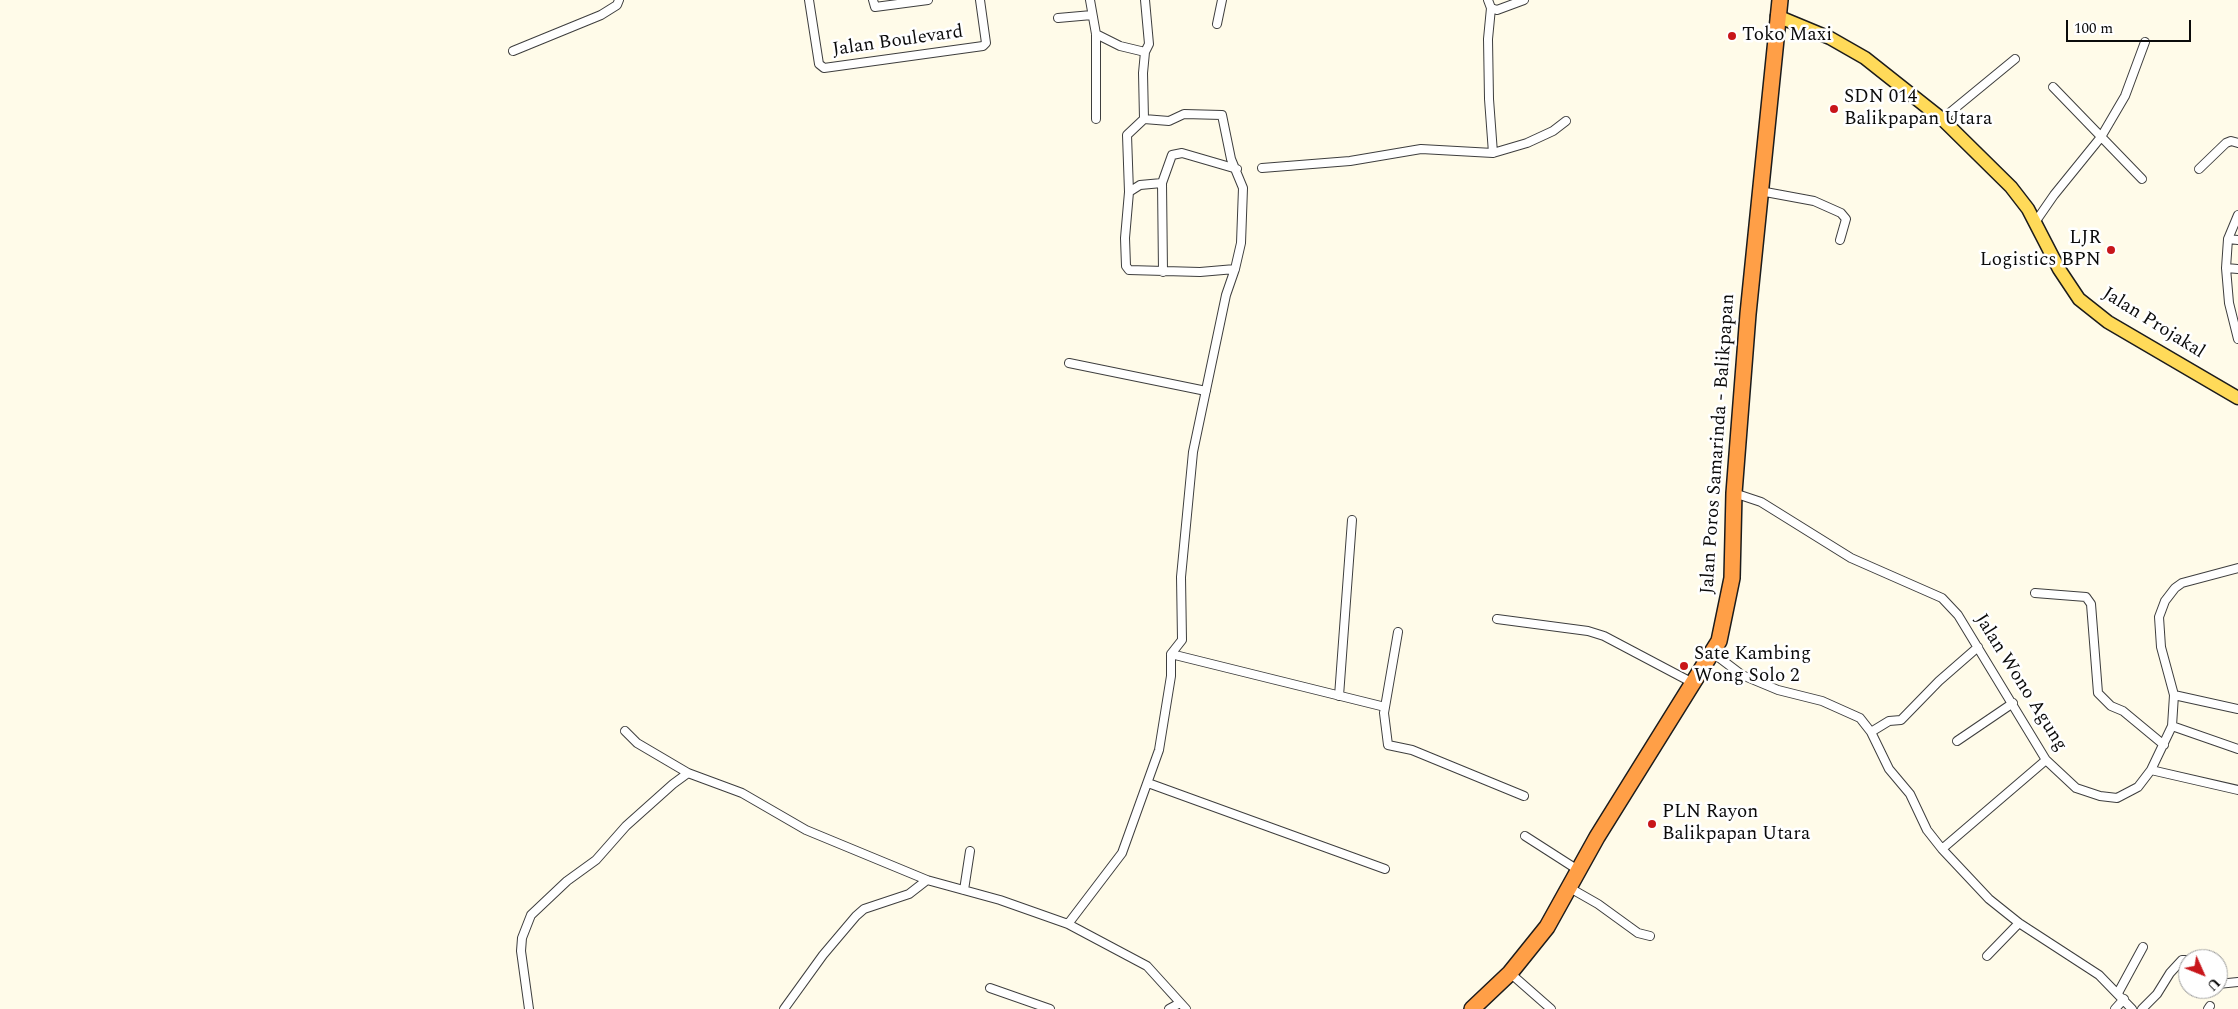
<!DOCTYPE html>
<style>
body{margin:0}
#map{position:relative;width:2238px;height:1009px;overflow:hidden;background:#fffbe9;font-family:Spectral,serif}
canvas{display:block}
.north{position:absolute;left:2178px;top:949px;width:50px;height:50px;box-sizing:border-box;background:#fff;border:1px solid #9d9d9d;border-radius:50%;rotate:134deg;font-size:14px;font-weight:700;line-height:20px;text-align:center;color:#0b0b0b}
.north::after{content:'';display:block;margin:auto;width:18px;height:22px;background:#c8151a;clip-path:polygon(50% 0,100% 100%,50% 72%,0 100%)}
.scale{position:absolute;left:2066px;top:20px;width:125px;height:22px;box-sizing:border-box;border:2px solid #0b0b0b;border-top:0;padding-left:6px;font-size:15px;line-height:18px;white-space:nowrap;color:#0b0b0b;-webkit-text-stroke:4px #fff;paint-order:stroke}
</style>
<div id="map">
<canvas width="2238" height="1009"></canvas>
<div class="north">U</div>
<div class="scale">100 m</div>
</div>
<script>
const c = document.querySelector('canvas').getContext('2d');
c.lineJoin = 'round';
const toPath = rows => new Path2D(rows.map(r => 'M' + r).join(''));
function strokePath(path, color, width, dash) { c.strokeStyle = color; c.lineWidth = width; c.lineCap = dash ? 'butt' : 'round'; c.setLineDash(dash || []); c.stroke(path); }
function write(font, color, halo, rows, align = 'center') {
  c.font = font + ' Spectral,serif'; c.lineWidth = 5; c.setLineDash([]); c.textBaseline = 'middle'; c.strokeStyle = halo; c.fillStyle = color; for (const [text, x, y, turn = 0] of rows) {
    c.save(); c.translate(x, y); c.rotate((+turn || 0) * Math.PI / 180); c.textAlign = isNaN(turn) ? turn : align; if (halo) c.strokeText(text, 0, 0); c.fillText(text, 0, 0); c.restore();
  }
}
const street = toPath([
 [809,0,819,64,824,68,983,46,986,43,980,0],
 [873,0,875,7,928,0],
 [1090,0,1096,34,1096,119],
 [1488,0,1491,8,1497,10,1524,0],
 [1491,8,1488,39,1489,99,1493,153],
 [1058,18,1092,15],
 [1217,24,1222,0],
 [1096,34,1120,46,1145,52],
 [513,51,601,15,617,5,619,0],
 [2053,87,2142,179],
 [1942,119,2015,59],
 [1262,168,1350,161,1421,149,1493,153,1527,143,1553,131,1566,121],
 [2199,169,2226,143,2231,141,2238,143],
 [1162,183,1163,272],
 [1760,191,1814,201,1841,213,1846,219,1840,240],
 [1129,192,1127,135,1144,119],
 [2238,215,2228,239,2226,268,2229,303,2238,339],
 [2036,221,2054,195,2101,137,2125,96,2145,42],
 [2228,239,2238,240],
 [2226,268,2238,269],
 [1235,269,1200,272,1129,270,1126,266,1125,238,1129,192,1140,185,1162,183,1172,155,1182,153,1237,169],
 [1069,363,1206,391],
 [1734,493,1761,502,1851,558,1942,598,1958,615,2046,760,2076,788,2100,796,2117,798,2138,787,2151,770,2172,726,2174,695,2161,647,2159,617,2165,601,2175,588,2182,583,2238,568],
 [2035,593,2086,597,2091,604,2098,693,2111,706,2123,711,2164,745],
 [1497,619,1588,631,1604,636,1693,683],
 [1398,632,1384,713,1388,745,1412,750,1524,796],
 [1713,653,1742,675,1778,690,1822,701,1860,718,1871,732,1889,769,1910,794,1927,830,1942,849,1989,899,2019,923,2099,975,2132,1009],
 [1171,654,1385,707],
 [2174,695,2238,709],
 [1339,696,1352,520],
 [2172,726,2238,749],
 [625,731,637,743,688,773,742,793,806,830,927,880,1000,900,1068,924,1147,966,1186,1009],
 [1871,732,1889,721,1901,720,1939,681,1978,647],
 [1957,741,2013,703],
 [2151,770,2238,790],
 [1148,783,1385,869],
 [1525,836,1578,870],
 [1942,849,2046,760],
 [1570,888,1598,904,1638,933,1650,936],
 [964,890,970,851],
 [1068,924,1122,853,1159,750,1171,676,1171,654,1182,640,1181,577,1193,452,1226,295,1235,269,1241,243,1243,188,1231,159,1222,115,1184,114,1169,121,1144,119,1143,73,1145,52,1149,44,1145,0],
 [1987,956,2019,923],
 [1510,973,1551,1009],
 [2218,984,2238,982],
 [990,988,1050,1009],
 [2118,993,2143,947],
 [529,1009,521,951,522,938,531,915,567,881,596,860,626,826,673,784,688,773],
 [784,1009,823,955,856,916,864,909,909,894,927,880],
 [1169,1009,1180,1003],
 [2115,1009,2124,999],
 [2142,1009,2157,994,2170,973,2182,960,2188,960],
 [2208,1009,2210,1006]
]);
const primary = toPath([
 [1777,16,1830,38,1865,58,1942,119,2011,187,2028,209,2059,269,2079,299,2108,322,2238,398]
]);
const highway = toPath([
 [1472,1009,1510,973,1547,927,1597,837,1719,641,1732,578,1734,493,1748,314,1780,0]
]);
strokePath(street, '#3e3e3e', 10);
strokePath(primary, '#1c1c1c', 15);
strokePath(highway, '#1c1c1c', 18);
strokePath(street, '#fff', 8);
strokePath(primary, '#ffda59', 12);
strokePath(highway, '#ff9f47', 15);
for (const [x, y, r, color] of [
 [1732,36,5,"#c8151a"],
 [1834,109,5,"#c8151a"],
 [2111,250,5,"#c8151a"],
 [1684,666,5,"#c8151a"],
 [1652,824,5,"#c8151a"]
]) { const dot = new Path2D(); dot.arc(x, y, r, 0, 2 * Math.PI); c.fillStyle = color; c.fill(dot); strokePath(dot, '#fff', 2); }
write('19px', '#0b0b0b', '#fff', [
 ["Toko Maxi",1742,36],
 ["SDN 014",1844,98],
 ["Balikpapan Utara",1844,120],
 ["LJR",2101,239,"right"],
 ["Logistics BPN",2101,261,"right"],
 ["Sate Kambing",1694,655],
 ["Wong Solo 2",1694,677],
 ["PLN Rayon",1662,813],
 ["Balikpapan Utara",1662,835]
], 'left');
write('19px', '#0b0b0b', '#fff', [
 ["Jalan Boulevard",898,42,-8],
 ["Jalan Projakal",2153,324,32],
 ["Jalan Poros Samarinda - Balikpapan",1719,444,-86],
 ["Jalan Wono Agung",2020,683,58]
]);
</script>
